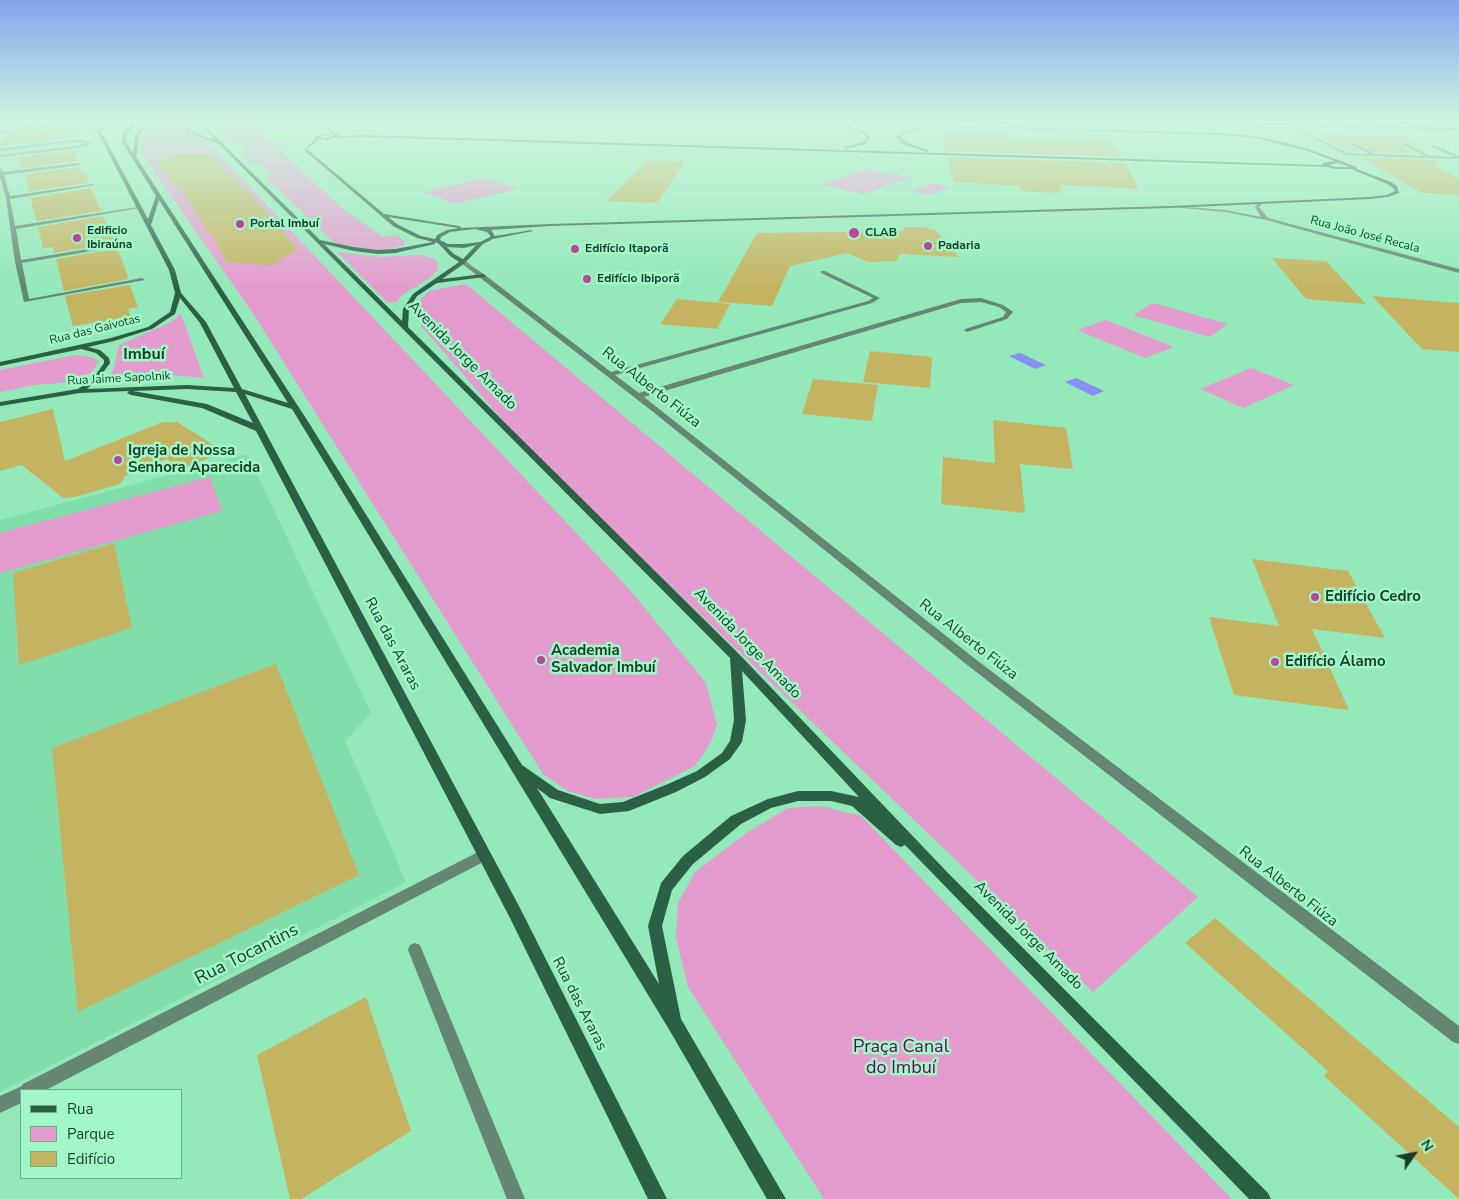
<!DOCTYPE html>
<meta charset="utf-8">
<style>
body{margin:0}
#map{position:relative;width:1459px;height:1199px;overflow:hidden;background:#94e9ba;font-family:"Nunito Sans",sans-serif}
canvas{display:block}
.legend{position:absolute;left:20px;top:1089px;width:162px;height:90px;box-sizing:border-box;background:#a1f7c7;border:1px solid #6bad88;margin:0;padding:6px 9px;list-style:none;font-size:15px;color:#193d2a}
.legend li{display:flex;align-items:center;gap:10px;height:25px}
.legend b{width:25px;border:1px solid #6bad88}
.north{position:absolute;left:1389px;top:1129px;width:50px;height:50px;-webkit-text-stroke:4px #a1f7c7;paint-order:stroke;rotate:57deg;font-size:14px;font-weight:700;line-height:20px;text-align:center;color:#193d2a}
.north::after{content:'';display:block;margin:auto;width:18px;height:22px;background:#193d2a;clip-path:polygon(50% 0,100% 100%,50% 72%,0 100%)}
</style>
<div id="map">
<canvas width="1459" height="1199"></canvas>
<ul class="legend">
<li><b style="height:6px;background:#2c6045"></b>Rua</li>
<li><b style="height:14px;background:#e49cce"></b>Parque</li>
<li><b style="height:14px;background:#c4b461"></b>Edifício</li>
</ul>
<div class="north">N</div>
</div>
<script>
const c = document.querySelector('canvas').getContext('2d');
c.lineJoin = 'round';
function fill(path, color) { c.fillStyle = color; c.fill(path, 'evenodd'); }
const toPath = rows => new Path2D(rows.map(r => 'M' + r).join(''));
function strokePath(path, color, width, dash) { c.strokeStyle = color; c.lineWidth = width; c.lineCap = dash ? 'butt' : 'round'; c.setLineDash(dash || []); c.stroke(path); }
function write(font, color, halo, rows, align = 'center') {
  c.font = font + ' "Nunito Sans",sans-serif'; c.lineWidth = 5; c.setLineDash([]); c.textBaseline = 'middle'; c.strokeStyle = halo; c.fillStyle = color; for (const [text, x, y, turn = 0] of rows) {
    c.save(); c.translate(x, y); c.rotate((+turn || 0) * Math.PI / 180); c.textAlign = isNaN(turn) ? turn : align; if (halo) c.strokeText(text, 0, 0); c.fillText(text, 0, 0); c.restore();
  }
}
fill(toPath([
 [247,454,371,713,345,741,406,882,0,1092,0,520]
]), '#81deab');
fill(toPath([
 [158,120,194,120,192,122,197,131,631,591,706,683,717,725,710,744,695,766,633,797,596,799,568,791,543,774,252,312,142,154,140,140,142,135],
 [232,120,255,120,262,123,254,125,272,143,284,142,287,145,276,147,343,209,383,237,398,235,405,242,405,245,382,251,335,243,265,177,271,174,261,164,250,163,241,154,247,151,241,143,230,143,213,126,222,121],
 [869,169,910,178,863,194,821,184],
 [485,178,518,189,455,204,423,192],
 [932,183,950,187,930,195,912,191],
 [337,252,377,257,422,255,435,259,438,264,438,270,431,277,402,295,397,302,388,303],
 [466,284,1198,897,1093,992,528,449,421,326,417,303,429,291],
 [1153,303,1228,324,1210,337,1133,315],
 [181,314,204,378,173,375,106,379,113,371,119,345,169,323],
 [1106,320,1174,347,1145,358,1077,330],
 [75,355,91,357,99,361,92,372,79,378,61,383,34,385,0,392,0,370],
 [1251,368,1294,385,1243,408,1200,389],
 [210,477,222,511,0,573,0,533],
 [821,806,861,816,1232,1199,824,1199,688,987,676,937,678,903,695,872,748,832,788,808]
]), '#e49cce');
fill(toPath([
 [1020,353,1046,365,1035,369,1009,356],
 [1076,378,1104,391,1093,396,1065,382]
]), '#888ff4');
fill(toPath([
 [11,120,78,120,8,129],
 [77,125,78,136,16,145,16,143,0,145,5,135],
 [940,131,1006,133,1008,137,1110,140,1121,157,945,151],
 [1318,134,1404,136,1419,148,1402,140,1401,146,1416,154,1376,152,1352,141,1350,146,1361,152,1349,151],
 [73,150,77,161,23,168,23,165,20,165,19,157],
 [177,154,213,155,243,190,248,191,298,249,272,265,227,262,212,234,209,234,195,209,180,187,176,187,157,162],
 [947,157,1125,163,1139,189,1059,185,1062,193,1021,191,1020,186,954,182],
 [1360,157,1434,160,1440,164,1436,166,1459,179,1459,195,1422,193],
 [648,160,685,162,657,203,606,201],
 [79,167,81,172,85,172,89,183,29,191,25,174],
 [91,188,101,211,37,221,30,198],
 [103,216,108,227,109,227,127,274,128,279,64,291,56,259,115,249,117,247,112,243,54,253,53,247,43,248,38,227],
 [903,227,923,227,935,230,959,257,900,254,896,261,868,262,847,253,790,266,772,306,718,302,757,233,904,231],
 [1272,258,1326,261,1366,304,1306,299],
 [130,285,138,307,128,309,131,317,73,326,65,296],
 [1372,296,1459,303,1459,352,1422,349],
 [677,299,730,304,717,329,660,324],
 [870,351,932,357,930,388,863,382],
 [813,379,878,385,872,421,802,414],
 [53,409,65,461,163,422,177,422,225,452,181,469,167,459,125,476,120,484,75,497,63,498,22,465,0,471,0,422],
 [993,420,1066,428,1073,469,1020,464,1025,513,941,504,943,457,995,463],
 [114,543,132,628,19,665,13,573],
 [1252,559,1348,571,1385,638,1312,629,1349,710,1234,695,1209,617,1279,626],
 [276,664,359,875,78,1012,52,748],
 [1215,918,1459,1127,1459,1199,1324,1076,1328,1071,1185,943],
 [366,997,411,1131,301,1199,290,1199,257,1055]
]), '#c4b461');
fill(toPath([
 [92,120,101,120,0,134,0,132,92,120],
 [1289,124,1347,153,1369,154,1352,145,1353,143,1376,154,1424,156,1402,144,1403,142,1430,156,1454,157,1431,146,1434,145,1457,155,1459,159,1346,155,1286,125,1289,124],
 [79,125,100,130,101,131,99,132,78,127,79,125],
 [70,140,84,140,90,143,87,146,76,148,0,157,0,155,76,146,86,143,70,142,0,151,0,149,70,140],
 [79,163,80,165,4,175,10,196,93,184,95,185,10,199,15,226,138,207,140,208,16,229,21,260,112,245,115,247,22,263,29,299,142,278,145,280,24,302,15,262,6,198,0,177,0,168,3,172,79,163],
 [1259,202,1263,203,1259,207,1268,218,1459,269,1459,273,1266,220,1225,212,1171,207,1173,206,1225,210,1261,217,1255,207,1259,202],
 [461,261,465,261,485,275,611,372,868,301,873,298,821,273,821,271,825,271,880,298,872,303,615,375,639,393,961,299,981,298,1003,305,1012,311,1013,312,1007,319,967,332,964,330,965,329,1003,317,1006,312,999,307,981,302,961,303,644,397,974,658,1459,1026,1459,1044,1453,1042,966,664,652,411,461,263,461,261],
 [484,849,489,851,491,855,489,859,46,1090,21,1090,21,1103,0,1113,0,1096,22,1086,23,1084,484,849],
 [415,943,420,945,422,950,525,1199,507,1199,408,950,410,945,415,943]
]), '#658673');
fill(toPath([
 [116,120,120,120,101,131,148,219,156,196,122,142,123,133,128,127,139,120,143,120,127,133,126,142,133,153,135,136,139,129,152,120,156,120,141,131,139,136,136,157,309,423,522,765,558,790,600,804,623,802,668,784,697,771,722,753,730,741,734,720,730,658,219,144,188,133,182,124,183,120,187,120,186,124,190,131,215,140,202,126,201,120,205,120,206,126,217,138,320,240,354,247,378,250,395,249,433,242,417,238,393,226,304,150,316,138,314,136,331,133,327,127,343,120,348,120,330,128,340,136,363,135,1322,165,1323,163,1334,161,1307,151,1256,138,1220,135,748,120,1220,133,1256,136,1303,147,1357,167,1357,169,1391,182,1397,186,1399,193,1388,197,1370,199,1170,208,550,226,491,230,495,236,531,230,533,231,493,239,483,244,465,263,442,279,483,274,486,276,485,277,437,283,417,296,409,309,408,327,739,654,948,873,1268,1193,1271,1199,1249,1199,905,845,901,847,896,845,852,806,831,801,798,801,771,808,741,824,693,864,672,890,662,926,681,1019,786,1199,767,1199,670,1031,292,409,245,394,520,908,667,1199,648,1199,510,918,256,431,202,408,131,395,127,393,129,391,80,393,0,406,0,402,78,389,95,376,104,363,104,360,96,353,81,349,0,366,0,362,111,338,148,327,170,312,175,293,169,270,97,131,116,120],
 [326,135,335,135,327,138,320,137,326,135],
 [363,137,1328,167,1334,169,1351,169,1387,184,1393,188,1395,191,1387,195,1370,197,1170,206,550,224,460,228,461,227,459,226,384,214,307,149,319,139,327,140,334,138,363,137],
 [1339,163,1349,167,1335,167,1329,165,1339,163],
 [159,200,288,403,242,389,206,322,181,293,175,270,151,225,159,200],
 [388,217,459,228,447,230,437,235,435,239,421,236,397,224,388,217],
 [475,229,487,232,490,235,490,237,480,242,464,244,448,244,440,240,441,237,450,232,475,229],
 [435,242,439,244,450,256,459,262,413,294,403,309,402,321,324,244,354,251,378,254,395,253,435,244,435,242],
 [476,245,463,259,454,254,447,247,464,248,476,245],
 [180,298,200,323,234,388,187,385,87,389,99,378,110,363,109,358,100,350,88,347,114,341,152,329,175,314,180,298],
 [187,389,236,392,253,423,207,404,133,391,187,389],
 [742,671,859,797,831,791,798,791,768,799,731,816,683,856,661,883,648,926,659,984,537,788,550,798,600,814,629,811,676,792,705,777,730,759,742,742,746,720,742,671],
 [1144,120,1459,128,1459,130,1146,121,1144,120],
 [846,125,864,131,870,136,866,144,845,149,845,147,864,142,867,137,862,133,846,127,846,125],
 [920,127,920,129,906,133,900,137,907,143,928,150,928,152,905,145,896,137,904,131,920,127]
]), '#2c6045');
fill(toPath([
 [1389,120,1459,120,1459,123,1392,122,1389,120]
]), '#0c271a');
strokePath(toPath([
 [1194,127,1219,120]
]), '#658673', 4);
strokePath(toPath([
 [1250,120,1261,127]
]), '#2c6045', 4);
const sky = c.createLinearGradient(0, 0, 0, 288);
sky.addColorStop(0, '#81a5ed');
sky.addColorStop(0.42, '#cff5e0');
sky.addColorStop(1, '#cff5e000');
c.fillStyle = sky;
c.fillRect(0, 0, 1459, 288);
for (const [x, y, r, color] of [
 [240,224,5,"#bb469d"],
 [854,233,6,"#bb469d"],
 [77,238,5,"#bb469d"],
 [928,246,5,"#bb469d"],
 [575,249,5,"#bb469d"],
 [587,279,5,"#bb469d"],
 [118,460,5,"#bb469d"],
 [1315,597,5,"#bb469d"],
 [541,660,5,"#bb469d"],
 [1275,662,5,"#bb469d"]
]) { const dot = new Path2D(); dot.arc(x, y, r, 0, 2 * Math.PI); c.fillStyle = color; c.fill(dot); strokePath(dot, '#a1f7c7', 2); }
write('bold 12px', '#193d2a', '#a1f7c7', [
 ["Portal Imbuí",250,224],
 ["Edificio",87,231],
 ["Ibiraúna",87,245],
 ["CLAB",865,233],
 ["Padaria",938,246],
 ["Edifício Itaporã",585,249],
 ["Edifício Ibiporã",597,279]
], 'left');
write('12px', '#193d2a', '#a1f7c7', [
 ["Rua João José Recala",1365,235,15],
 ["Rua das Gaivotas",95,330,-14],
 ["Rua Jaime Sapolnik",119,379,-3]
]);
write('15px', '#193d2a', '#a1f7c7', [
 ["Avenida Jorge Amado",462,356,45],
 ["Rua Alberto Fiúza",651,388,38],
 ["Rua Alberto Fiúza",968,640,38],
 ["Rua das Araras",392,644,62],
 ["Avenida Jorge Amado",747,644,46],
 ["Rua Alberto Fiúza",1288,887,38],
 ["Avenida Jorge Amado",1028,936,45],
 ["Rua das Araras",579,1004,63]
]);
write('bold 15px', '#193d2a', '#a1f7c7', [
 ["Igreja de Nossa",128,451],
 ["Senhora Aparecida",128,468],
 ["Edifício Cedro",1325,597],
 ["Academia",551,651],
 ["Salvador Imbuí",551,668],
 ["Edifício Álamo",1285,662]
], 'left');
write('bold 16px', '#103e28', '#a1f7c7', [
 ["Imbuí",144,355]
]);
write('18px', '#193d2a', '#a1f7c7', [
 ["Rua Tocantins",247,955,-27]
]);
write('18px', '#640851', '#a1f7c7', [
 ["Praça Canal",901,1048],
 ["do Imbuí",901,1069]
]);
</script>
